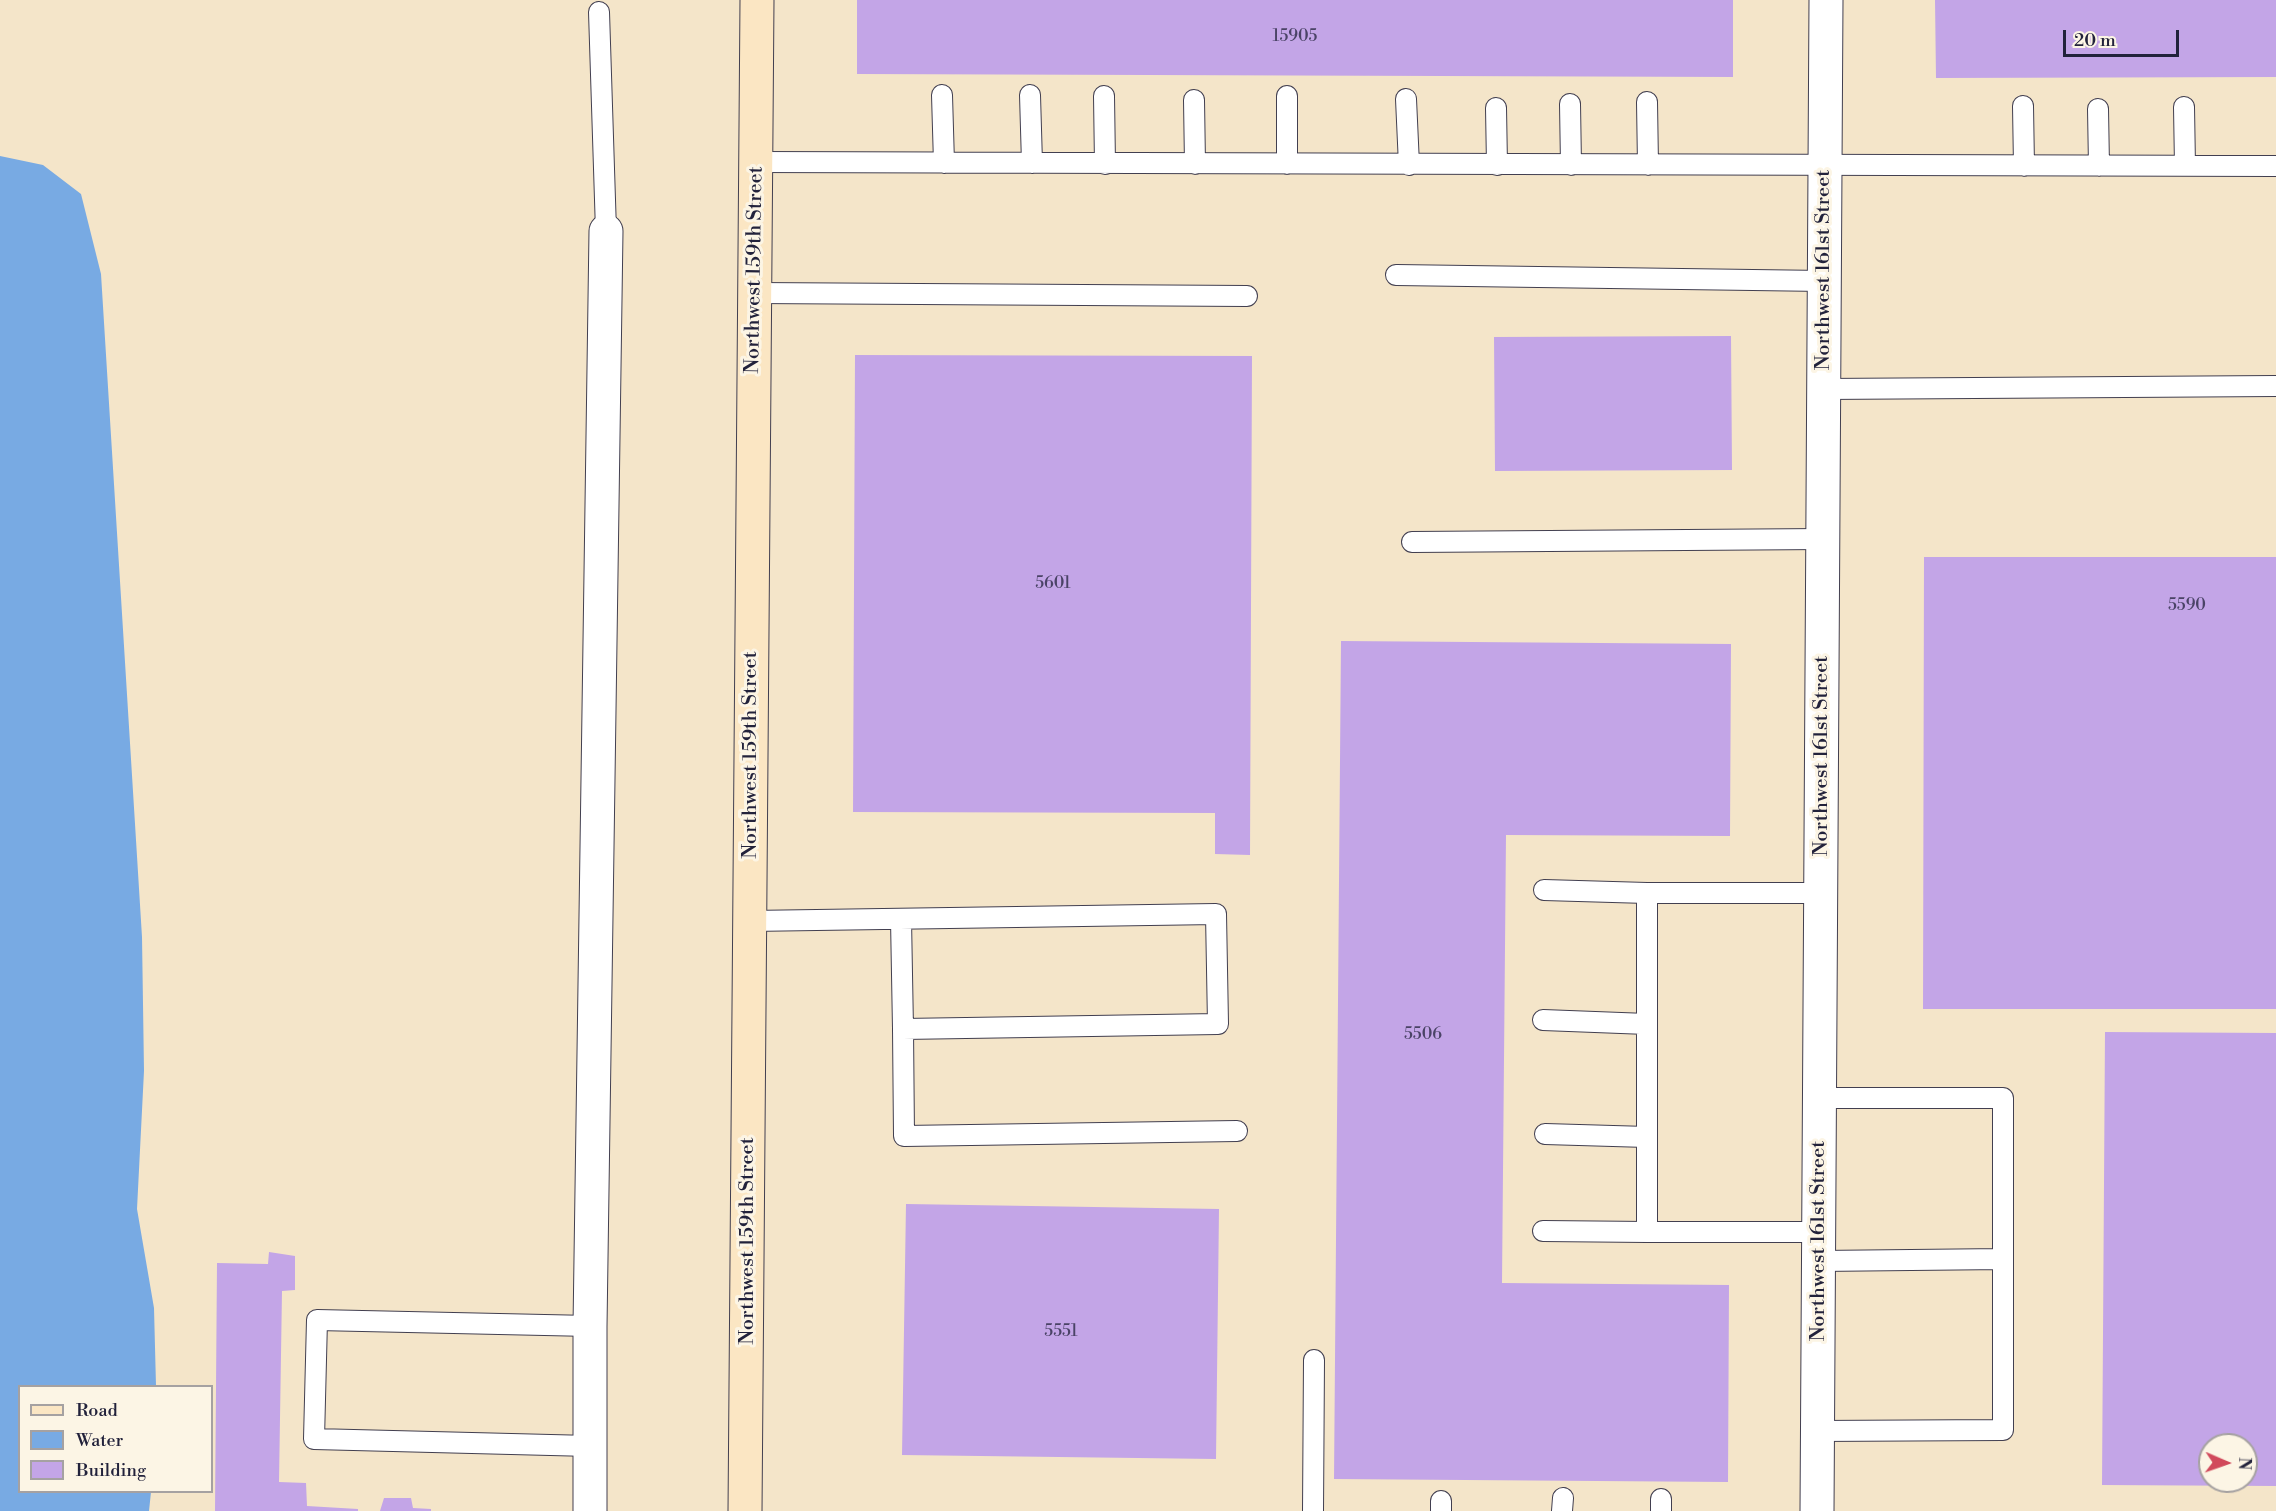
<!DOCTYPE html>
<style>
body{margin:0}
#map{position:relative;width:2276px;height:1511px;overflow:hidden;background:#f4e5c9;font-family:"Libre Bodoni",serif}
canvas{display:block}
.legend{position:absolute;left:18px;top:1385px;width:195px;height:108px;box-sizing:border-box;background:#fcf5e5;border:2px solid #a5a1a1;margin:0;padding:8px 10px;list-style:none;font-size:18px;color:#22223b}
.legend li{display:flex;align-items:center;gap:12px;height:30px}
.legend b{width:30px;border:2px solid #a5a1a1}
.north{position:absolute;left:2198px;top:1433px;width:60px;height:60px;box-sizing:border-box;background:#fcf5e5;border:2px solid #a5a1a1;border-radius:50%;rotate:92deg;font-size:16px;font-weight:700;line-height:24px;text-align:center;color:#22223b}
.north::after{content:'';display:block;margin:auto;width:21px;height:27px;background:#d1495b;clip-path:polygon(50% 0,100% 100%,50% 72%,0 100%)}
.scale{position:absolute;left:2063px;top:30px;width:116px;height:27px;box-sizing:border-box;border:3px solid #22223b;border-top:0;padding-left:8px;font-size:18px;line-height:21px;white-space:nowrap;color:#22223b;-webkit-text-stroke:4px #fcf5e5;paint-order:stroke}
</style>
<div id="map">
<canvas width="2276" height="1511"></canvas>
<ul class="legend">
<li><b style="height:8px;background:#fbe6c3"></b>Road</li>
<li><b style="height:16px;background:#78aae3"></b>Water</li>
<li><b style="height:16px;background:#c3a5e7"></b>Building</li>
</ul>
<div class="north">N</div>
<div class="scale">20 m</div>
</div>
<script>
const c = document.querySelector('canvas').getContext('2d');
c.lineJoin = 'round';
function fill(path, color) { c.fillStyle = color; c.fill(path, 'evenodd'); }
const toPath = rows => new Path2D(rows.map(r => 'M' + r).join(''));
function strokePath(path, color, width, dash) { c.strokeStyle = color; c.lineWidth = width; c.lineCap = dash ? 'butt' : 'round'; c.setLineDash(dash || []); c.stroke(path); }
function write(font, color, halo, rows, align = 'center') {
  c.font = font + ' "Libre Bodoni",serif'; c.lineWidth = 6; c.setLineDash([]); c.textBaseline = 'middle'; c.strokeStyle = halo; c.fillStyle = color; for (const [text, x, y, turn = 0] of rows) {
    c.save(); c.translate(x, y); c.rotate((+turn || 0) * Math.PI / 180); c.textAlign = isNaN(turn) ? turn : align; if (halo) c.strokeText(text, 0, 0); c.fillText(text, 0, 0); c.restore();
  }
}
fill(toPath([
 [0,156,43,165,81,194,101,274,142,937,144,1071,137,1209,154,1308,156,1386,20,1386,20,1492,151,1492,149,1511,0,1511]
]), '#78aae3');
fill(toPath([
 [857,0,1733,0,1733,77,857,74],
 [1935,0,2276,0,2276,77,1936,78],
 [1731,336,1732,470,1495,471,1494,337],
 [855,355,1252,356,1250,855,1215,854,1215,813,853,812],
 [1924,557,2276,557,2276,1009,1923,1009],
 [1341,641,1731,644,1730,836,1506,835,1502,1283,1729,1285,1728,1482,1334,1479],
 [2105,1032,2276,1033,2276,1486,2102,1485],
 [2210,1445,2246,1445,2246,1481,2210,1481],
 [906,1204,1219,1209,1216,1459,902,1455],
 [269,1252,295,1256,295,1290,282,1291,279,1482,306,1483,307,1506,358,1509,358,1511,215,1511,217,1263,268,1264],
 [384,1498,411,1498,413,1508,431,1509,431,1511,380,1511]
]), '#c3a5e7');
const lane = toPath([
 [599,12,606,231],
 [942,95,944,163],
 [1030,95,1032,163],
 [1104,96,1105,164],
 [1406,99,1409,165],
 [1194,100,1195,164],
 [1647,102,1648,165],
 [1570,104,1571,165],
 [2023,106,2024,166],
 [2184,107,2185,166],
 [1496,108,1497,165],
 [2098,109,2099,166],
 [756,162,2276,166],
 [1287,164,1287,96],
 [1396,275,1824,281],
 [755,293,1247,296],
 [1824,389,2276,386],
 [1412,542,1823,539],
 [1544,890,1647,893],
 [901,919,903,1029],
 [750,921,1216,914,1218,1024,903,1029,904,1136,1237,1131],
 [1543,1020,1647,1024],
 [1545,1134,1647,1137],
 [1543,1231,1647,1232],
 [1819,1232,1647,1232,1647,893,1821,893],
 [1819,1261,2003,1259],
 [590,1326,317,1320,314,1439,590,1446],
 [1817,1431,2003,1430,2003,1098,1820,1098],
 [1441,1501,1441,1511],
 [1313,1511,1314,1360],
 [1562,1511,1563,1498],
 [1661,1511,1661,1499]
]);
const street = toPath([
 [590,1511,590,1326,606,231],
 [1817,1511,1826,0]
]);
const secondary = toPath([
 [745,1511,757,0]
]);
strokePath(lane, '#423f50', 22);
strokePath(street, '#423f50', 35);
strokePath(secondary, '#423f50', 35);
strokePath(lane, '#fff', 20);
strokePath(street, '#fff', 33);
strokePath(secondary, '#fbe6c3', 33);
write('16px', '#4a4366', null, [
 ["15905",1295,37],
 ["5601",1053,584],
 ["5590",2187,606],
 ["5506",1423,1035],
 ["5551",1061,1332]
]);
write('20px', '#22223b', '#fcf5e5', [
 ["Northwest 159th Street",755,270,-89],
 ["Northwest 161st Street",1824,270,-90],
 ["Northwest 159th Street",751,755,-90],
 ["Northwest 161st Street",1822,756,-90],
 ["Northwest 159th Street",748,1241,-90],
 ["Northwest 161st Street",1819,1241,-90]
]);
</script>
